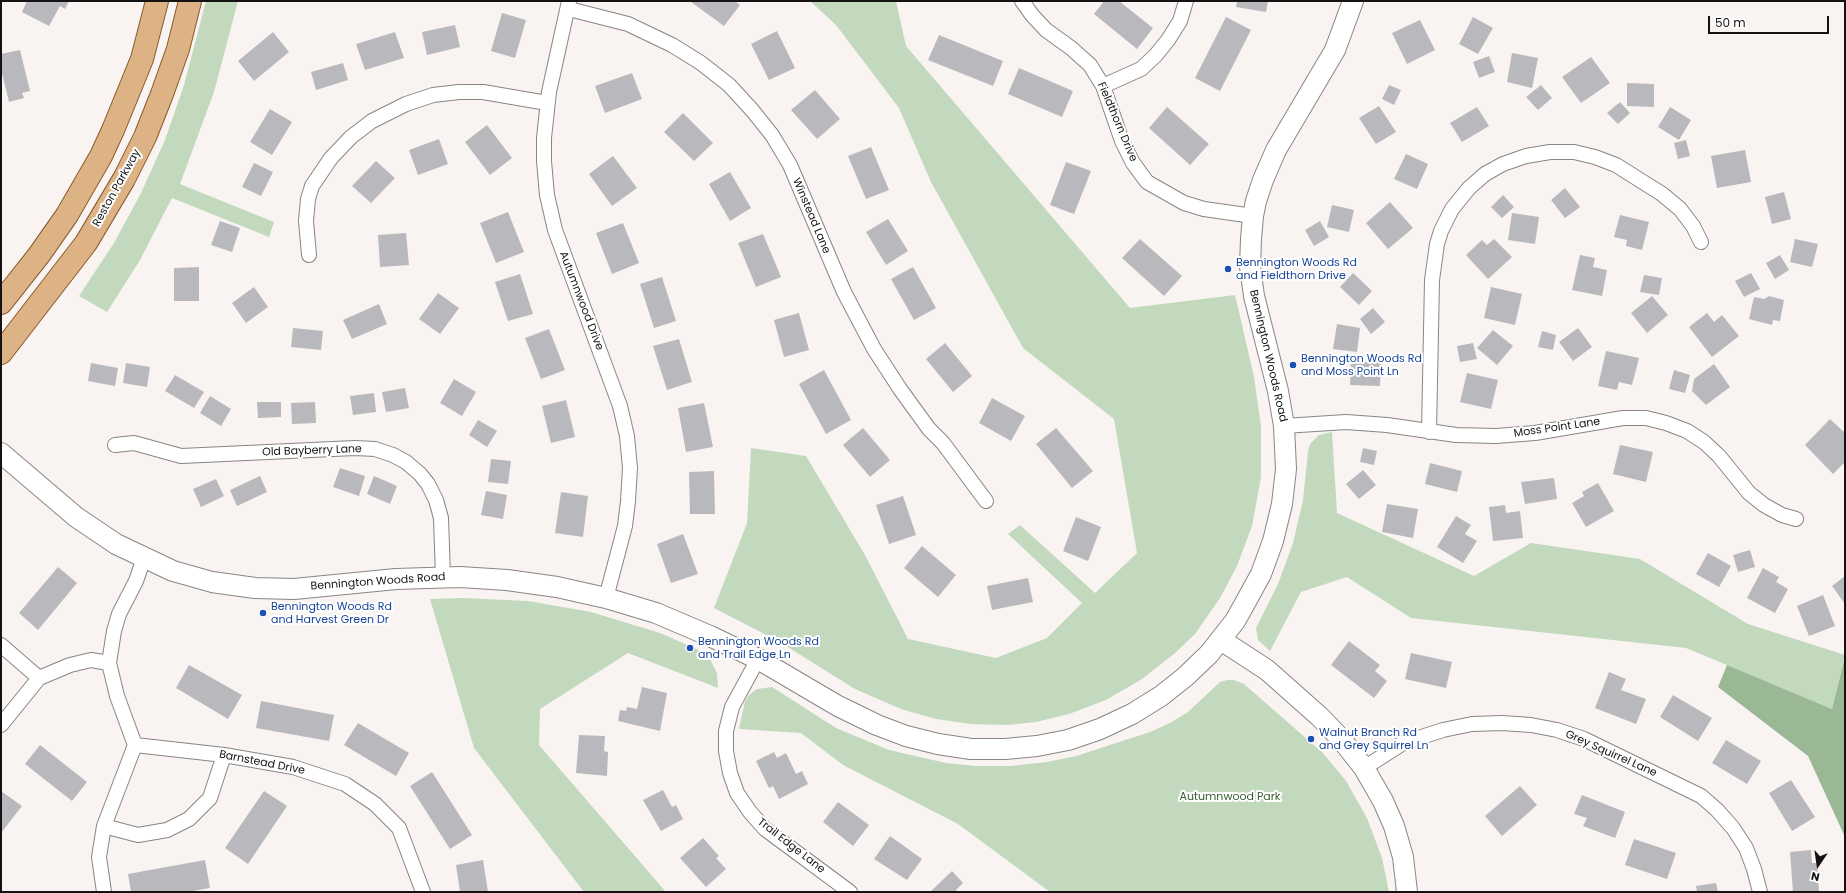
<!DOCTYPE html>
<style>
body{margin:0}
#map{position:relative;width:1846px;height:893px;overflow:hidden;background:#f9f4f2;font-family:Poppins,sans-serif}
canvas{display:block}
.frame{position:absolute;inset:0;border:2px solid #141212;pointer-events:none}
.north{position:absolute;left:1798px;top:845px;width:40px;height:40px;-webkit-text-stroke:3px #fff;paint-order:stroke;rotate:193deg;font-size:11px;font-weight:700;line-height:16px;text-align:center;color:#141212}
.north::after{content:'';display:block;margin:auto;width:14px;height:18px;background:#141212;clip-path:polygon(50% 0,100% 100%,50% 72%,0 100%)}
.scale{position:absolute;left:1708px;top:16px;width:121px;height:18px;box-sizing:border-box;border:2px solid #141212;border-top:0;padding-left:5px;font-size:12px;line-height:14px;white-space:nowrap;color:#141212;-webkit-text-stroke:3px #fff;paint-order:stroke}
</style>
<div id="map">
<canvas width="1846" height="893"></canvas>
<div class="frame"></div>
<div class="north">N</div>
<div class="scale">50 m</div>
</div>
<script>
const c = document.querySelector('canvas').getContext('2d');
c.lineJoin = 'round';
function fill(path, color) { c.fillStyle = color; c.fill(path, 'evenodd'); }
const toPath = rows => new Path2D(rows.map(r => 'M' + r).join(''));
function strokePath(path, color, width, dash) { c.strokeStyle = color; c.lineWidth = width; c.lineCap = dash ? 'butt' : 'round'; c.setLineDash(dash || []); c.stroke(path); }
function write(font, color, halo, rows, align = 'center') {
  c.font = font + ' Poppins,sans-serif'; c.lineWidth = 4; c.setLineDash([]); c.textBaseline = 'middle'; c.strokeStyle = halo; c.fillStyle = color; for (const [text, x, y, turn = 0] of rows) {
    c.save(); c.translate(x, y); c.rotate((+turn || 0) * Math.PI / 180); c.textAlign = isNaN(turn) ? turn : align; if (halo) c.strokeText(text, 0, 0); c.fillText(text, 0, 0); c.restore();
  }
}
fill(toPath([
 [206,1,238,1,214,92,180,184,274,222,269,237,172,198,140,260,107,312,79,296,114,243,141,193,165,140,184,85],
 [810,1,896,1,906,46,1130,308,1235,295,1254,377,1261,426,1261,477,1252,526,1237,566,1220,598,1195,634,1175,653,1142,679,1106,700,1069,714,1036,722,1007,725,971,724,936,719,901,709,855,689,778,641,714,608,747,523,751,448,806,456,865,555,908,639,996,658,1047,638,1082,603,1008,534,1020,525,1095,593,1137,553,1114,419,1023,348,931,182,899,108,836,25],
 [1332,432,1337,513,1474,576,1531,543,1640,559,1748,624,1845,655,1832,709,1686,648,1411,618,1347,577,1301,592,1270,651,1258,640,1256,628,1278,584,1293,543,1303,500,1308,451,1310,444,1319,435],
 [463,598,528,601,591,612,660,633,699,650,709,657,717,673,718,688,628,653,540,709,539,745,666,892,584,892,474,748,430,599],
 [1227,680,1234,680,1244,684,1323,753,1346,781,1367,818,1382,858,1389,892,1050,892,958,824,843,765,801,733,739,729,745,701,749,695,757,689,772,687,836,728,889,750,946,763,975,766,1011,766,1047,762,1076,756,1150,732,1170,723,1188,712,1220,682]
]), '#c2d9bd');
fill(toPath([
 [1845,656,1845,837,1808,756,1718,687,1727,665,1832,709]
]), '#9ab895');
fill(toPath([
 [27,1,69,1,65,9,60,6,49,26,22,12],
 [693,1,735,1,740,5,724,26,691,2],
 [1104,1,1119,1,1153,28,1137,49,1094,14],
 [1237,1,1268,1,1266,12,1236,7],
 [502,13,526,20,515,58,491,51],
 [1226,17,1251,30,1220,91,1195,78],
 [1473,17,1493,28,1478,54,1459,44],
 [1420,20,1435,50,1407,64,1392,33],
 [455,25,460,47,427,55,422,32],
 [777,31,795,68,769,80,751,44],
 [273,32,289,52,254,81,238,61],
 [395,32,404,58,365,70,356,44],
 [939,35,1003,61,993,86,928,60],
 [20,50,30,91,22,93,24,98,9,102,1,69,1,54],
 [1512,53,1538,58,1532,88,1507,82],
 [1489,56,1495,72,1479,78,1473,62],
 [1591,57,1610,83,1581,103,1562,77],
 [343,63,348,80,316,90,311,72],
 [1019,68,1073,91,1062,117,1008,94],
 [632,73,642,99,605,113,595,86],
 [1627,83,1654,84,1654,107,1627,106],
 [1389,85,1401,90,1394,105,1382,99],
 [1541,85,1552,98,1538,110,1526,97],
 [815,90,840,119,817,139,791,110],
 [1620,102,1630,113,1618,124,1607,113],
 [1379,106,1396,132,1376,144,1359,118],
 [1167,107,1209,144,1190,165,1149,128],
 [1477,107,1489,126,1462,142,1450,123],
 [1670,107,1691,120,1679,140,1658,127],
 [270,109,292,122,272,155,250,142],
 [683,113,713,143,694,161,664,132],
 [487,125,512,158,490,175,465,142],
 [439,139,448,164,418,175,409,150],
 [1686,140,1690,156,1678,159,1674,143],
 [871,147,889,190,866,199,848,156],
 [1745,150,1751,182,1717,188,1711,156],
 [1406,154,1428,164,1417,189,1394,179],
 [613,156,637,188,612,206,589,174],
 [376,161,395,178,371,203,352,186],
 [1066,162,1091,171,1074,214,1050,205],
 [254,163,273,172,261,196,242,187],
 [730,172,751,208,730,221,709,184],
 [1565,188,1580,207,1565,218,1551,200],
 [1784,192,1791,219,1772,224,1765,197],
 [1503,195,1514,207,1502,218,1491,207],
 [1390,202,1413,228,1388,249,1366,223],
 [1332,205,1354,210,1349,232,1327,227],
 [508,212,524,252,496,263,480,223],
 [1512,213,1539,217,1535,244,1508,240],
 [1620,215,1649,222,1642,250,1626,246,1627,240,1614,237],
 [888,219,908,251,886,265,866,232],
 [220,221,240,228,232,252,211,245],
 [1320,221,1329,237,1314,246,1305,230],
 [623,223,639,263,612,274,596,233],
 [406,233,409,265,380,267,378,235],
 [763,234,781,277,756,287,738,243],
 [1140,239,1182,276,1164,296,1122,258],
 [1494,239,1512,257,1488,279,1466,255,1482,240,1487,245],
 [1795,239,1818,244,1812,267,1790,262],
 [1580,255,1595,258,1593,267,1607,270,1602,296,1572,290],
 [1780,255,1789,270,1775,279,1766,263],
 [199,267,199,301,174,301,174,268],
 [913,267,936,308,914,320,891,279],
 [1353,273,1372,291,1359,305,1340,287],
 [1751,273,1760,289,1744,297,1735,281],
 [520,274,533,314,508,321,495,282],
 [1644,275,1662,278,1659,295,1640,292],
 [662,277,676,321,654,328,640,284],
 [254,287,268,307,246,323,232,303],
 [1491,287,1522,294,1515,325,1484,318],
 [438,293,459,308,440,334,419,319],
 [1652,296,1668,315,1647,333,1631,313],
 [1769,296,1784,300,1780,321,1773,320,1772,325,1749,319,1754,297,1764,299],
 [379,304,387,324,352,339,343,320],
 [1373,308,1385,322,1371,334,1360,319],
 [799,313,809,350,784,357,774,320],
 [1707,313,1714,322,1722,315,1739,336,1712,357,1689,327],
 [1337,324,1360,328,1357,352,1333,349],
 [293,328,323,331,321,350,291,347],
 [1578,328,1592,347,1573,361,1559,342],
 [549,329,565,370,541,379,525,338],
 [1493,330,1513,346,1497,365,1477,348],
 [1542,331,1556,335,1553,350,1538,347],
 [679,339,692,382,667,390,653,346],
 [945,343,972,376,953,392,926,359],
 [1473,343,1477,359,1460,362,1457,346],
 [1606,351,1639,358,1632,385,1619,382,1617,390,1598,386],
 [1351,362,1381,362,1380,386,1350,385],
 [91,363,118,368,115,386,88,381],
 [126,363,150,367,147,387,123,383],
 [1714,364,1730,387,1706,405,1692,391,1694,379],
 [824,370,851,420,826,434,799,384],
 [1674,370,1690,375,1685,393,1669,389],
 [1467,373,1498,380,1491,409,1460,402],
 [175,375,204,392,194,408,165,391],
 [454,379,476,392,462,416,440,403],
 [405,388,409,408,386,412,382,392],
 [374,393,376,412,353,415,350,396],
 [210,396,231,409,221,426,200,413],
 [992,398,1025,416,1011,441,979,423],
 [566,400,575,437,551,443,542,406],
 [257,402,281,402,281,417,258,418],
 [315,402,316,423,292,424,291,403],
 [704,403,713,447,686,452,678,408],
 [1830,419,1845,433,1845,462,1833,474,1805,445],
 [478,420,497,431,487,447,469,435],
 [863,428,890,460,870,477,843,445],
 [1056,428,1093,471,1072,488,1036,444],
 [1620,445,1653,452,1646,482,1613,474],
 [1363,448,1377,451,1374,465,1360,462],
 [491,459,511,461,508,484,488,482],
 [1430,463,1462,471,1457,492,1425,484],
 [340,468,365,476,359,496,333,487],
 [1363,470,1376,485,1359,499,1346,484],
 [714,471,715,514,690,514,689,472],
 [260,476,267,492,237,506,230,490],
 [374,476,397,486,390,504,367,494],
 [1554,478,1557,499,1525,504,1521,482],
 [216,479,224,496,201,507,193,489],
 [1598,483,1614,511,1586,527,1572,503,1584,496,1582,492],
 [486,491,507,495,503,519,481,515],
 [561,492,588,496,583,537,555,533],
 [903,496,916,535,889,544,876,505],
 [1387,504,1418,509,1413,538,1382,532],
 [1505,505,1506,513,1520,511,1523,538,1493,541,1489,507],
 [1456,516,1471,525,1465,534,1477,541,1463,563,1437,547],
 [1076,517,1101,527,1088,561,1063,551],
 [683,534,698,574,671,583,657,544],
 [922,546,956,575,938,597,904,568],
 [1750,550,1755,567,1738,572,1733,555],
 [1708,553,1731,566,1719,587,1696,574],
 [58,567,77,583,38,630,19,613],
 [1763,568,1779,577,1776,582,1788,589,1775,613,1747,598],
 [1845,576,1845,604,1832,586],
 [1028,578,1033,602,992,610,987,586],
 [1823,595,1835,626,1809,636,1797,606],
 [1349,641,1380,665,1375,671,1387,681,1374,698,1331,665],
 [1411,653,1452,662,1446,688,1405,679],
 [189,665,242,695,228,719,176,688],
 [1609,672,1626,679,1621,690,1646,699,1636,724,1595,708],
 [642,687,667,693,660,731,618,721,620,710,626,711,627,707,637,709],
 [1673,695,1712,718,1698,741,1660,717],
 [261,701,334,715,329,741,256,728],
 [358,723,409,753,396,776,344,745],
 [579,735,605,736,604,751,608,752,607,776,576,773],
 [1726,740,1761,761,1747,784,1712,763],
 [40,745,87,782,72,801,25,764],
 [774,752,777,758,786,753,796,774,802,771,808,784,779,799,773,786,769,788,756,761],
 [432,772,472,835,450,849,410,786],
 [1791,780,1815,817,1792,831,1769,793],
 [1520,786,1537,805,1502,836,1485,816],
 [663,790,672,807,676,805,683,819,661,831,643,800],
 [1,791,22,806,1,833],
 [264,791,287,806,248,864,225,848],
 [1582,795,1625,812,1615,838,1583,826,1587,818,1574,814],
 [838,802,869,825,853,846,823,822],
 [890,836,922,859,907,880,874,859],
 [703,838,719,856,716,858,726,869,706,887,680,858],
 [1634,839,1676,853,1667,879,1625,865],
 [1811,850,1812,863,1817,863,1819,892,1793,892,1790,852],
 [205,860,210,888,188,892,131,892,128,874],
 [483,860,488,892,460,892,456,865],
 [952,871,963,883,956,890,958,892,930,892],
 [1716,883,1718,892,1697,892,1696,886]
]), '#b9b9bd');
const street = toPath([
 [569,1,549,92,544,138,544,161,547,195,555,230,620,406,627,436,630,468,628,501,625,526,606,598],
 [1022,1,1032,15,1046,30,1071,48,1090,65,1103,86,1122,141,1133,163,1147,182,1184,203,1204,209,1253,216],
 [569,9,628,24,672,45,701,63,729,85,752,110,772,135,790,165,844,292,874,349,900,389,929,429,943,443,986,501],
 [1103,86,1141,69,1155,56,1168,40,1180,21,1186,1],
 [309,255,306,221,308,199,312,186,331,158,351,137,372,121,406,104,433,95,459,92,483,92,547,103],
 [1284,426,1346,422,1387,425,1456,435,1496,436,1535,433,1623,418,1646,418,1666,423,1687,431,1704,442,1719,456,1749,493,1764,505,1782,515,1796,519],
 [1429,432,1432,280,1437,244,1441,231,1452,209,1469,188,1485,174,1503,164,1526,156,1550,152,1574,152,1595,157,1616,165,1662,194,1680,209,1693,226,1701,242],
 [115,445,134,443,181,456,355,448,375,449,393,455,406,462,420,474,428,484,436,500,441,518,443,577],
 [1,645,39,678],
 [758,659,732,707,726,731,726,751,730,773,737,793,750,812,765,829,850,892],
 [1,725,39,678,70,665,91,660,109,663],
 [135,745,224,755,293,767,345,784,375,804,399,828,423,892],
 [135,745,117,696,109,663,114,631,119,614,136,581,144,558],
 [1364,768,1403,743,1443,730,1472,724,1502,723,1531,725,1557,730,1584,739,1701,796,1717,810,1733,828,1746,848,1754,869,1760,892],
 [104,826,138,835,167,830,189,819,210,798,224,755],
 [104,892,99,857,104,826,135,745]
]);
const secondary = toPath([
 [1,453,76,517,116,544,173,571,212,582,255,588,294,589,396,579,460,577,507,580,557,587,606,598,656,613,710,636,758,659,838,706,877,725,906,736,938,744,971,749,1005,749,1037,746,1068,740,1100,729,1132,714,1161,696,1185,677,1209,654,1235,621,1244,605,1261,574,1273,541,1282,504,1286,469,1284,426,1278,391,1254,296,1250,267,1251,239,1253,216,1256,201,1263,180,1276,150,1335,50,1353,1],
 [1221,640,1267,670,1320,717,1342,740,1364,768,1383,801,1394,826,1403,857,1407,892]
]);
const primary = toPath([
 [1,303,39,255,67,215,101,156,113,130,142,59,157,1],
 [1,353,86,243,124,179,145,137,162,94,178,49,190,1]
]);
strokePath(street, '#898583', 16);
strokePath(secondary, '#898583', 22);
strokePath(primary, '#885a29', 24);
strokePath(street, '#fff', 14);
strokePath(secondary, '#fff', 20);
strokePath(primary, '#ddb386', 22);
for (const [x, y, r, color] of [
 [1228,269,4,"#1a4fb4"],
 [1293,365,4,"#1a4fb4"],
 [263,613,4,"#1a4fb4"],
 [690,648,4,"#1a4fb4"],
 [1311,739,4,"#1a4fb4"]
]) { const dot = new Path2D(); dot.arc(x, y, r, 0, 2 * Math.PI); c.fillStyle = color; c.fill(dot); strokePath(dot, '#fff', 1.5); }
write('11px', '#141212', '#fff', [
 ["Fieldthorn Drive",1117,122,67],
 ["Reston Parkway",117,188,-61],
 ["Winstead Lane",811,216,67],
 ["Autumnwood Drive",581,301,69],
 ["Bennington Woods Road",1268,356,77],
 ["Moss Point Lane",1557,428,-8],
 ["Old Bayberry Lane",312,451,-2],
 ["Bennington Woods Road",378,582,-4],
 ["Grey Squirrel Lane",1611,754,24],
 ["Barnstead Drive",262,763,11],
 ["Trail Edge Lane",791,846,38]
]);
write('11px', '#164399', '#fff', [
 ["Bennington Woods Rd",1236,263],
 ["and Fieldthorn Drive",1236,276],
 ["Bennington Woods Rd",1301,359],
 ["and Moss Point Ln",1301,372],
 ["Bennington Woods Rd",271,607],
 ["and Harvest Green Dr",271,620],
 ["Bennington Woods Rd",698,642],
 ["and Trail Edge Ln",698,655],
 ["Walnut Branch Rd",1319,733],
 ["and Grey Squirrel Ln",1319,746]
], 'left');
write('11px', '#345e2d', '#fff', [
 ["Autumnwood Park",1230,797]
]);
</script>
